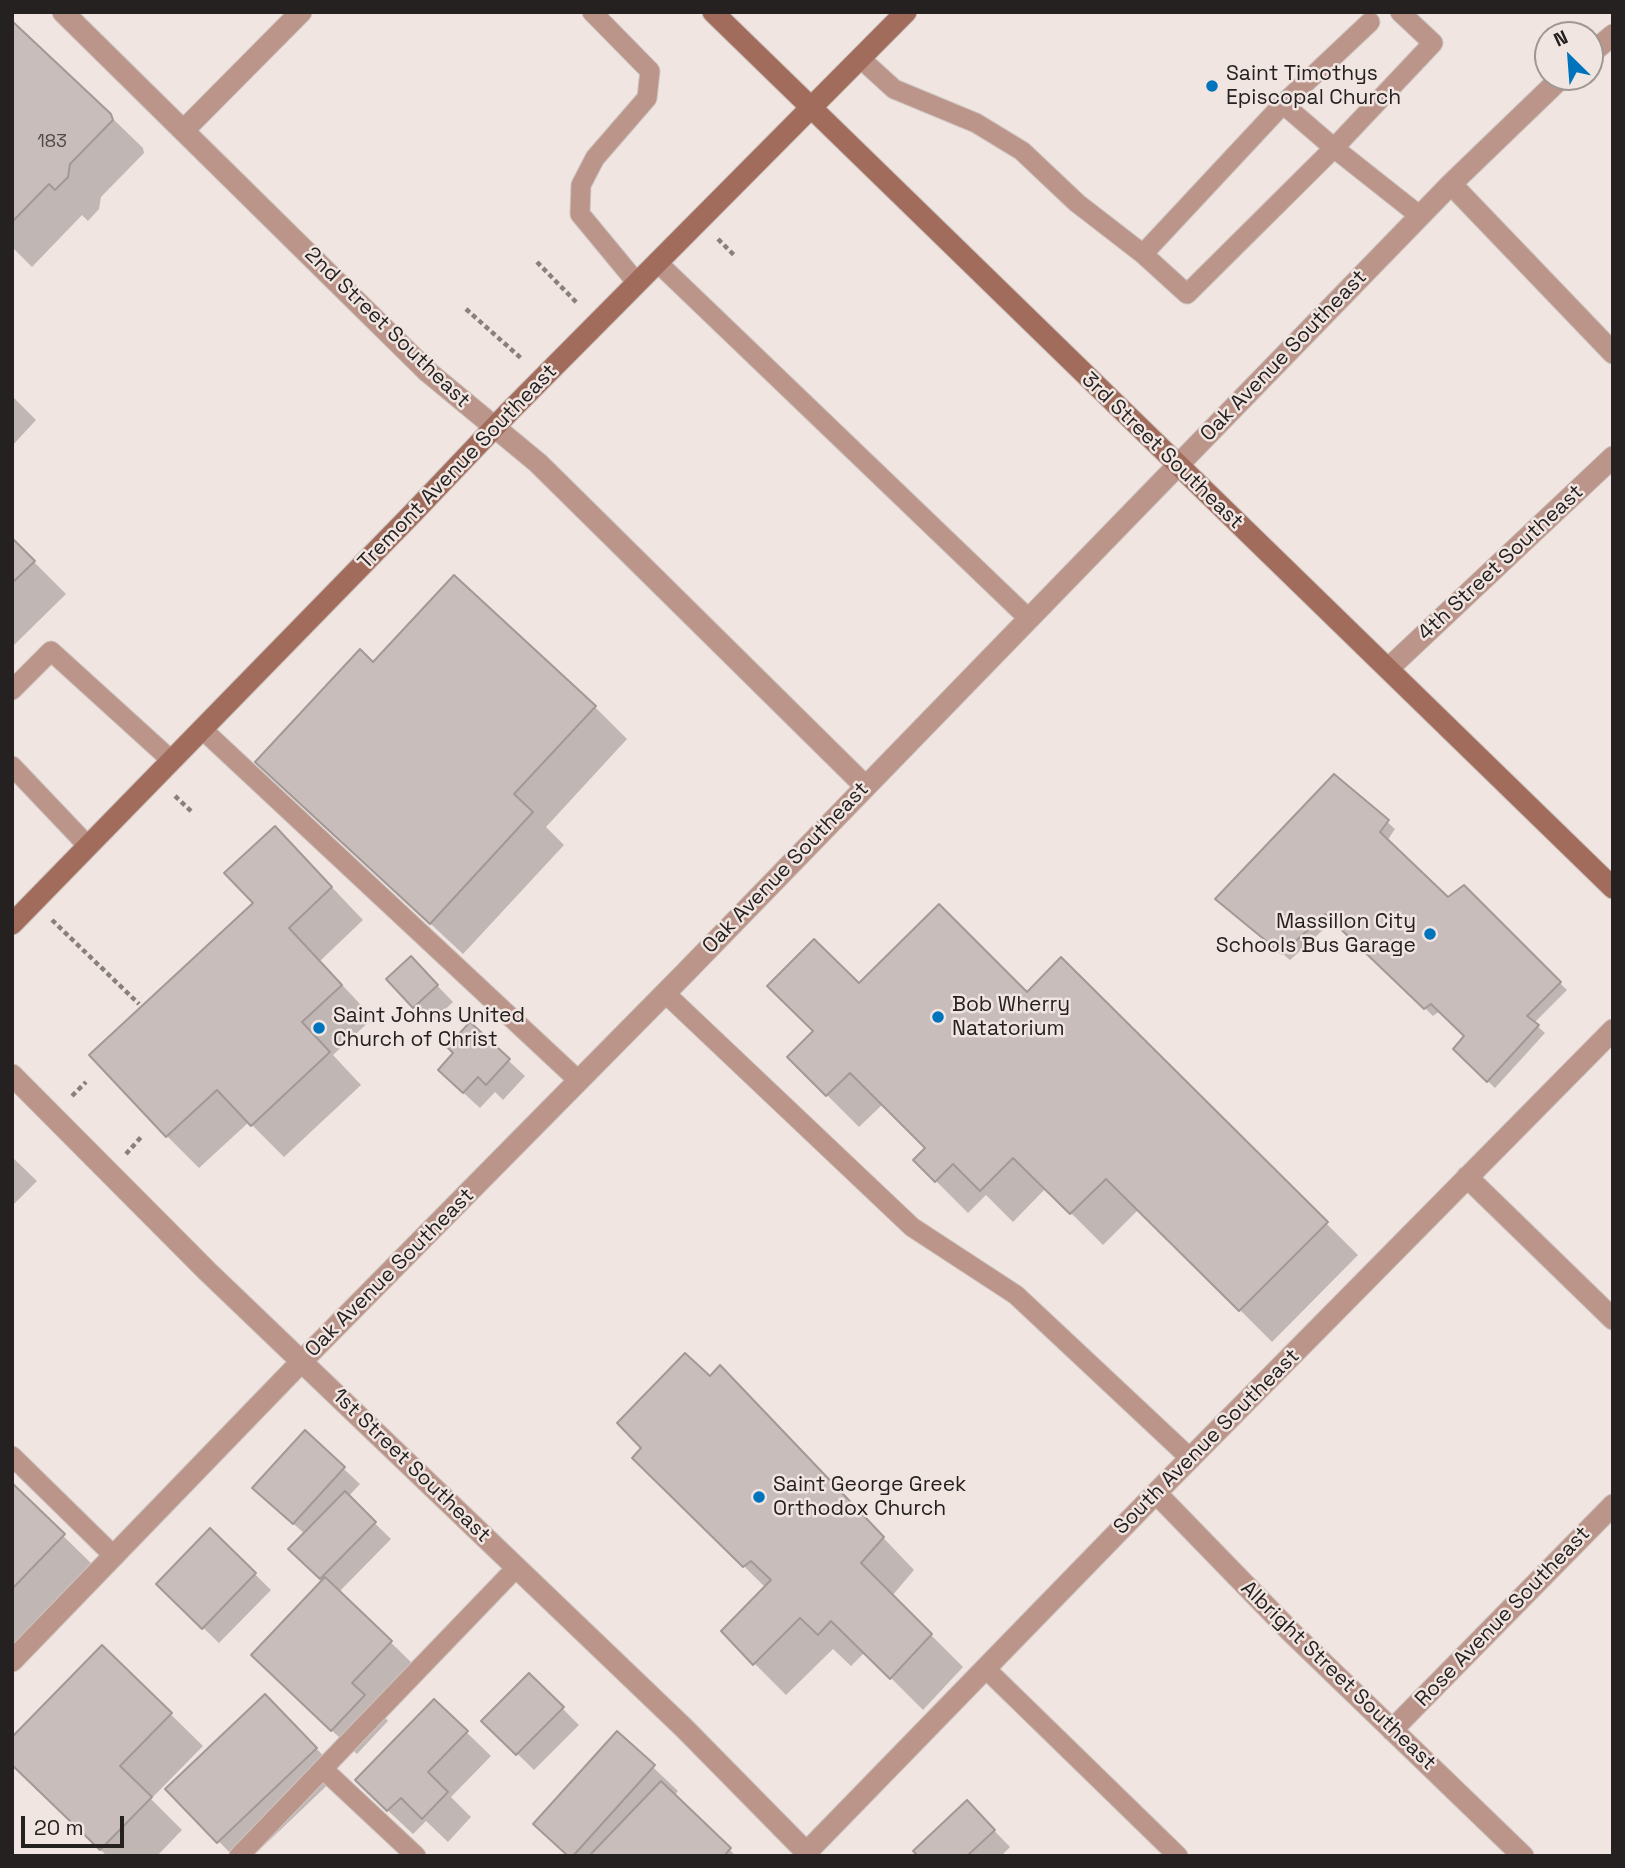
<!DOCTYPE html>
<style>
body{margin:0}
#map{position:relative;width:1625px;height:1868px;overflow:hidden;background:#f0e5e1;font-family:"Space Grotesk",sans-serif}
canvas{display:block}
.frame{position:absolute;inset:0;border:14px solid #252120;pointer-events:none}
.north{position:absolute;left:1534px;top:21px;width:70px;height:70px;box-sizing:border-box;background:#f0e5e1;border:2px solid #9f9794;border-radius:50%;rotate:335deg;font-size:19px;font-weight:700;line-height:28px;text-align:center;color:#252120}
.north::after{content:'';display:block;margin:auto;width:24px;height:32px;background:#0073bd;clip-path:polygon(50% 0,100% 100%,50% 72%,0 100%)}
.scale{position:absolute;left:21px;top:1816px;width:103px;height:32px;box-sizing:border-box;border:4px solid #252120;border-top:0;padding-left:9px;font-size:21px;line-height:24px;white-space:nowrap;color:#252120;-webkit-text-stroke:5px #f0e5e1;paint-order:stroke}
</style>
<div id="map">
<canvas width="1625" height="1868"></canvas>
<div class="frame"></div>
<div class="north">N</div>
<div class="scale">20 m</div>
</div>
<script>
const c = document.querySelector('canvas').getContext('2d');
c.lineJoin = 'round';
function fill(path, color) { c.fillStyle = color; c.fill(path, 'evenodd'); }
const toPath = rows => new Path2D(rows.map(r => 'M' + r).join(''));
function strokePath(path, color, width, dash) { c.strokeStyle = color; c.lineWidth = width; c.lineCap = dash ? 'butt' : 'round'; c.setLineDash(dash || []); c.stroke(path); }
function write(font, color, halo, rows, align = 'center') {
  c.font = font + ' "Space Grotesk",sans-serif'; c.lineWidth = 5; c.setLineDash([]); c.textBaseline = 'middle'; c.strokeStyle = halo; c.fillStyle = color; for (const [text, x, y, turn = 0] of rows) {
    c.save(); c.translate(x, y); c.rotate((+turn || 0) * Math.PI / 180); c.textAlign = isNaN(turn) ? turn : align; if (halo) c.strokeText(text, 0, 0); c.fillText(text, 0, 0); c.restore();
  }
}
fill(toPath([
 [12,23,110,116,143,148,144,153,101,197,99,209,88,221,82,215,32,267,12,247],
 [12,396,36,420,12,446],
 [12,540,66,594,12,647],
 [374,664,595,707,627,739,546,827,564,845,463,954,257,762],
 [1387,822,1395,829,1387,841,1448,899,1464,888,1567,990,1534,1023,1545,1033,1495,1088,1455,1049,1466,1036,1440,1011,1433,1016,1334,920,1290,960,1225,906],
 [307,861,363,920,320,961,373,1018,333,1055,361,1085,284,1157,249,1122,199,1168,167,1136,255,903],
 [1061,959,1358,1255,1272,1342,1139,1209,1103,1245,1046,1188,1013,1222,986,1195,968,1213,915,1160,927,1148,883,1104,859,1127,789,1057,859,986,1027,994],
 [427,975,453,1002,431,1023,388,980],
 [470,1025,525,1076,503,1100,495,1092,480,1108,456,1086,455,1053],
 [12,1157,37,1181,12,1206],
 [711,1379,752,1400,914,1570,892,1596,963,1667,923,1710,865,1652,851,1666,833,1649,786,1695,754,1663,766,1588,634,1458],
 [305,1433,360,1484,348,1497,391,1539,339,1592,415,1666,376,1708,388,1721,357,1754,278,1680,324,1581,291,1549,305,1534,271,1504],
 [12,1486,96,1568,12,1655],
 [210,1530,271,1590,219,1643,158,1584],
 [102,1647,203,1746,151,1799,182,1830,157,1856,107,1856,12,1763],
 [529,1675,579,1725,534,1770,484,1721],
 [434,1701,491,1756,451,1797,471,1817,448,1842,426,1821,413,1834,382,1805],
 [289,1720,340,1773,253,1856,233,1856,168,1789],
 [617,1733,678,1791,674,1796,736,1856,568,1856],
 [983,1819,1010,1847,1001,1856,920,1856]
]), '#0003');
const building = toPath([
 [12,21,111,114,113,120,70,164,68,177,55,190,49,184,12,222,12,21],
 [12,538,35,561,12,583,12,538],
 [454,575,596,706,514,794,533,812,430,924,255,762,360,649,373,662,454,575],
 [1334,774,1389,820,1380,832,1448,897,1464,885,1561,982,1527,1016,1539,1025,1487,1082,1453,1049,1464,1036,1431,1004,1424,1009,1325,914,1282,954,1215,899,1334,774],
 [275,826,332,887,289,928,342,985,302,1022,330,1052,251,1126,217,1090,166,1137,89,1055,253,903,224,873,275,826],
 [939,904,1027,992,1061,957,1328,1222,1239,1311,1106,1179,1070,1214,1013,1158,980,1191,953,1164,935,1182,913,1160,925,1148,850,1073,826,1096,787,1057,813,1031,767,986,814,939,859,983,939,904],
 [411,956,438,985,413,1008,386,979,411,956],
 [470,1022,510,1059,486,1085,478,1077,463,1093,438,1070,453,1053,447,1047,470,1022],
 [685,1353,710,1376,720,1365,884,1537,861,1563,932,1634,890,1679,831,1621,818,1635,800,1618,753,1665,721,1631,771,1580,751,1561,743,1567,632,1458,641,1448,617,1423,685,1353],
 [305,1430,345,1467,293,1524,252,1488,305,1430],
 [12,1483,65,1534,12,1589,12,1483],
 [345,1491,376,1522,320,1579,288,1549,345,1491],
 [210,1528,256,1573,202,1629,156,1584,210,1528],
 [325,1577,392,1641,352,1683,365,1695,331,1731,251,1655,325,1577],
 [102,1645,172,1713,120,1766,152,1797,100,1850,12,1765,12,1737,102,1645],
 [529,1673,564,1707,516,1755,481,1721,529,1673],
 [265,1694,317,1748,217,1843,165,1789,265,1694],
 [434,1699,468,1731,428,1772,448,1792,422,1819,401,1798,387,1811,355,1780,434,1699],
 [617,1731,655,1765,573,1856,568,1856,533,1824,617,1731],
 [661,1781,731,1848,724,1856,589,1856,661,1781],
 [967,1800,995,1830,967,1856,918,1856,913,1851,967,1800]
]);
fill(building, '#c8bdba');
strokePath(building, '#a29895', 2);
const lane = toPath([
 [592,12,650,71,647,98,595,158,581,185,580,214,637,283],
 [1370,22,1283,104,1143,254,1187,294,1334,148,1420,216],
 [860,58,894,89,976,123,1022,151,1077,203,1143,254],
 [1283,104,1334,148,1433,43,1400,12],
 [657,262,1028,618],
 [12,690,51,651,171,760],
 [202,729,579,1081],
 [12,766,88,846],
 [665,993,912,1227,1016,1295,1191,1459],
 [12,1456,114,1556],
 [985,1668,1178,1856],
 [323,1769,416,1856],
 [239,1856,517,1567]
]);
const street = toPath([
 [63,12,428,372,538,463,865,786],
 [1590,54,1613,35],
 [184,130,301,12],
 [1451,184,1613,353],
 [1389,668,1613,457],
 [12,1075,207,1271,684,1728,810,1856],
 [1467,1177,1613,1319],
 [1156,1493,1291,1632,1523,1856],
 [12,1661,302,1361,685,973,1451,184,1562,77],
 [1392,1730,1613,1505],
 [803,1856,1156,1493,1613,1030]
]);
const secondary = toPath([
 [713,12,1613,888],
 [12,924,413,513,509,412,906,12]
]);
strokePath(lane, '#cbc2be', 21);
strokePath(street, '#cbc2be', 23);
strokePath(secondary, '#cbc2be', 23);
strokePath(toPath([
 [718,239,735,256],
 [537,262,578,304],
 [466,309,522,359],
 [175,796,192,812],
 [52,920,139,1004],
 [72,1096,86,1082],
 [126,1154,142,1136]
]), '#88807e', 4.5, [5, 3.5]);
strokePath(lane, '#bb9589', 19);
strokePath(street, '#bb9589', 21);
strokePath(secondary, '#a26c5c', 21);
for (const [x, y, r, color] of [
 [1212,86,7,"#0073bd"],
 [1430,934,7,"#0073bd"],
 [938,1017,7,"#0073bd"],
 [319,1028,7,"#0073bd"],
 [759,1497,7,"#0073bd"]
]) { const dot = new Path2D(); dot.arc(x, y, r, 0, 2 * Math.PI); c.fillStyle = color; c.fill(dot); strokePath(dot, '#f0e5e1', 2.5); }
write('18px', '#4e4846', null, [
 ["183",52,142]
]);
write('21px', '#252120', '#f0e5e1', [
 ["Saint Timothys",1226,74],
 ["Episcopal Church",1226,98],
 ["Massillon City",1416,922,"right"],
 ["Schools Bus Garage",1416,946,"right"],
 ["Bob Wherry",952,1005],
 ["Natatorium",952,1029],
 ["Saint Johns United",333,1016],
 ["Church of Christ",333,1040],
 ["Saint George Greek",773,1485],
 ["Orthodox Church",773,1509]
], 'left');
write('21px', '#252120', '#f0e5e1', [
 ["2nd Street Southeast",387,328,44],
 ["Oak Avenue Southeast",1284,356,-46],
 ["3rd Street Southeast",1162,451,44],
 ["Tremont Avenue Southeast",458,467,-46],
 ["4th Street Southeast",1501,563,-43],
 ["Oak Avenue Southeast",786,868,-46],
 ["Oak Avenue Southeast",390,1273,-45],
 ["South Avenue Southeast",1207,1442,-45],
 ["1st Street Southeast",411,1466,44],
 ["Rose Avenue Southeast",1503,1617,-46],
 ["Albright Street Southeast",1338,1676,44]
]);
</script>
